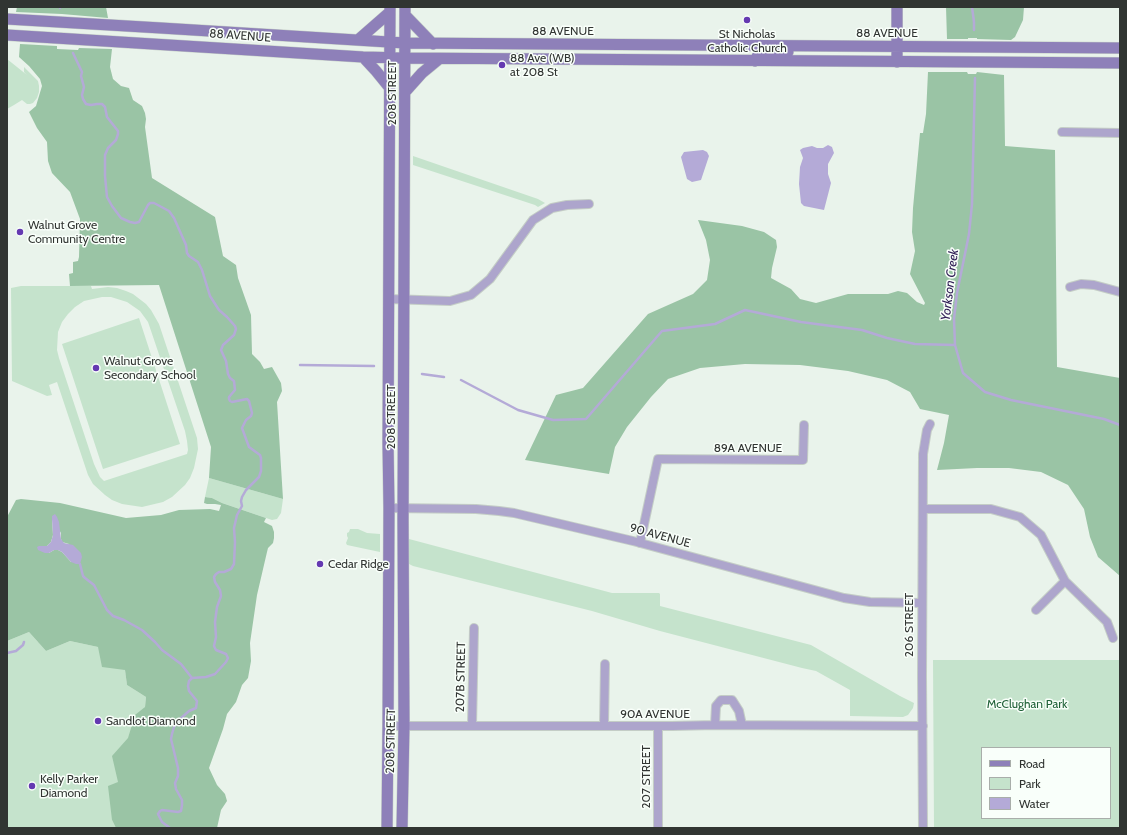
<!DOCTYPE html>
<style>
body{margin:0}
#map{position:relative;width:1127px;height:835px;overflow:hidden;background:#e9f3eb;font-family:Cabin,sans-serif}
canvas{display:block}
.frame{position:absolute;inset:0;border:8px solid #313532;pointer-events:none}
.legend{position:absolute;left:981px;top:747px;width:130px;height:72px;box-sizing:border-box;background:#f9fffa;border:1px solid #a9aeaa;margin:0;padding:5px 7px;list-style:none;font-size:12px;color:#313532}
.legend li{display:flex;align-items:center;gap:8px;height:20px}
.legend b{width:20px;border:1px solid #a9aeaa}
</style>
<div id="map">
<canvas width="1127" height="835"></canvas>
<div class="frame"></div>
<ul class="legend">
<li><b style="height:5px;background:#8e80b9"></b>Road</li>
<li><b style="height:11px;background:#c5e3cc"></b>Park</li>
<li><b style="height:11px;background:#b4aad7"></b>Water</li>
</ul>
</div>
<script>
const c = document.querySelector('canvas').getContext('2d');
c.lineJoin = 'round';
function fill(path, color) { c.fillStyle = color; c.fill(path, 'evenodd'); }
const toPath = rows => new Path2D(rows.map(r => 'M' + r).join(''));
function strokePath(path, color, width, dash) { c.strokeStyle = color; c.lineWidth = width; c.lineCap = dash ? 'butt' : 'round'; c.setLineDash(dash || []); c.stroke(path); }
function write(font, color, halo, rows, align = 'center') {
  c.font = font + ' Cabin,sans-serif'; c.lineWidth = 3; c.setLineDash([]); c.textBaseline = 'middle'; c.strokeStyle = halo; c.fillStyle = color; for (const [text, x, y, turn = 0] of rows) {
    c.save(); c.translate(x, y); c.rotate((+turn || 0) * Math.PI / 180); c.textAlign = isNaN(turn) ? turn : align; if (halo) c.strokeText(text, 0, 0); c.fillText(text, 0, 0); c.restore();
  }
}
fill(toPath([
 [7,59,27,75,24,72,24,67,38,81,39,86,39,92,37,98,33,103,30,104,27,104,22,100,14,105,7,109],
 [413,156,538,199,545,203,538,207,535,205,413,165],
 [21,286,91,286,92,289,108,287,117,288,126,291,133,294,146,304,151,310,159,324,197,438,198,449,194,468,190,478,185,485,172,497,163,502,142,507,122,504,112,500,105,495,93,484,88,475,57,382,49,385,52,395,47,396,12,381,11,288],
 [102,297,111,297,127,302,140,311,148,322,185,431,187,441,188,450,187,454,104,481,100,477,94,464,59,358,57,350,58,332,62,322,68,314,75,307,84,301],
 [139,318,180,444,103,469,62,344],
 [209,478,283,499,281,513,277,519,272,520,222,503,212,498,205,497],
 [350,529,358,529,367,533,380,534,380,552,347,545,346,543,348,538,347,536,347,533,349,532],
 [409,539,612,593,659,593,660,594,660,606,811,645,900,696,914,703,913,708,908,715,903,717,850,716,850,690,816,671,802,668,660,631,592,611,413,566,409,564],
 [29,632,46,651,70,641,98,647,125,670,127,685,146,697,145,707,118,782,112,820,116,828,7,828,7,641],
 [933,660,1120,660,1120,828,934,828],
 [982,748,1110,748,1110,818,982,818]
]), '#c5e3cc');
fill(toPath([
 [17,7,106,7,108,18,62,14,16,12],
 [946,7,1024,7,1023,20,1015,37,1011,40,977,39,977,38,968,38,968,39,947,39],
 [20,44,57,46,57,49,78,50,79,48,112,49,110,67,113,79,121,86,129,88,133,100,142,106,145,113,146,119,145,127,152,178,215,217,223,256,236,265,238,278,251,315,252,354,260,362,264,369,272,367,281,383,282,391,277,402,283,499,209,478,211,447,159,285,70,286,69,274,73,273,73,262,78,261,79,257,80,219,70,192,52,173,48,161,47,142,37,128,29,112,36,106,42,86,40,79,29,66,19,57],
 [928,72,967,72,968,74,976,74,977,72,1004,75,1005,146,1055,150,1057,367,1120,378,1120,576,1098,557,1090,537,1084,509,1068,485,1041,472,1009,468,977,468,937,470,944,443,949,415,920,409,910,392,887,380,848,371,800,365,745,364,700,368,668,379,651,397,627,427,615,447,609,474,525,460,556,395,583,388,648,314,693,294,707,280,710,260,706,240,698,220,742,226,764,232,776,240,777,247,772,268,771,278,791,289,800,299,816,303,848,294,888,294,898,291,907,293,917,302,924,305,925,303,910,274,915,251,912,232,913,208,920,133,923,133,926,114],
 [205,497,212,498,222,503,266,518,264,522,272,526,274,532,274,538,273,543,268,548,267,552,257,595,250,643,251,661,248,678,242,685,236,702,227,714,223,729,209,768,217,785,225,794,227,801,221,810,217,828,116,828,112,820,108,786,118,782,112,756,128,738,135,715,145,707,146,697,127,685,125,670,102,667,98,647,70,641,46,651,29,632,7,641,7,517,16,500,21,499,60,503,126,518,161,515,179,510,210,509,219,511,221,505,215,504,207,504,204,503],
 [52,519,61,533,61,539,62,542,69,544,71,562,62,552,58,550,54,550,49,553,39,546,47,546,51,542,53,535]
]), '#9ac4a5');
fill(toPath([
 [828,145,832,147,834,153,828,164,828,174,831,183,824,210,804,206,801,203,799,184,800,167,803,158,800,150,803,148,812,146,817,148,823,148],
 [703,150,707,152,709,156,701,180,692,182,687,179,681,157,684,152],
 [55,514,57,517,59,522,61,539,64,543,73,545,81,553,82,557,80,564,76,564,71,562,62,552,58,550,54,550,49,553,45,553,38,550,37,547,39,546,47,546,51,542,53,535,52,519,52,516]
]), '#b4aad7');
strokePath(toPath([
 [972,7,974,22,974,30],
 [60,8,60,7],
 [73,53,82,72,81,76,84,87,82,95,83,99,86,104,91,105,97,104,102,104,105,107,107,117,118,131,118,134,116,140,108,148,105,155,105,176,107,197,112,206,121,218,130,222,135,223,139,222,148,205,150,203,154,203,169,211,174,218,186,245,187,253,189,256,198,262,202,270,210,296,219,310,227,317,235,326,236,329,234,335,223,345,221,350,226,361,228,374,230,378,234,381,235,390,229,397,229,399,230,401,232,402,247,399,249,401,252,413,251,416,246,420,242,428,249,447,260,455,261,458,261,471,259,477,246,490,242,497,241,501,242,506,237,515,234,528,235,542,234,564,231,569,224,572,219,572,216,574,214,577,215,582,220,590,221,596,217,607,215,622,216,637,214,646,216,650,226,654,228,658,226,662,215,674,206,677,192,678,189,681,188,686,189,691,197,701,196,708,189,711,180,719,174,727,172,734,171,739,178,768,178,776,175,783,176,789,182,800,182,805,181,811,178,812,162,810,160,811,158,814,162,822,170,828],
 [975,78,972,204,969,234,957,293,954,319,955,345,963,373,985,392,1011,400,1104,419,1120,425],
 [300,365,374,366],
 [422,374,444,377],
 [461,380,518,410,553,420,586,419,662,331,715,324,745,310,801,322,862,330,887,338,915,344,955,345],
 [80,564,83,576,85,578,94,585,107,610,113,616,124,620,142,630,155,642,162,650,181,664,192,678],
 [7,653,16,651,23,645,24,642]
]), '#b4aad7', 2.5);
const street = toPath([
 [1062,132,1120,133],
 [1070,287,1081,284,1094,285,1120,292],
 [389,299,450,301,471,295,490,279,533,220,552,208,567,205,589,204],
 [389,508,476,509,499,511,514,513,633,541,844,598,870,602,922,603],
 [923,509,991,509,1020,517,1041,535,1065,581,1107,622,1113,638],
 [640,543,658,459,803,460,804,425],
 [1036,610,1065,581],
 [715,725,716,706,721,700,732,700,739,711,742,725],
 [388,726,672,726,715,725,923,726],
 [472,726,474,628],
 [604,726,605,664],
 [658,828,658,726],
 [923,828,922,676,923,454,927,430,930,424]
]);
const secondary = toPath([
 [897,7,897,62],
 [405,15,433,44],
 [7,19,161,28,405,43,1120,48],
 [7,35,363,57,405,58,1120,63],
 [358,40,390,12],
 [363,57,376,71,389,87],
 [755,61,758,55,762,53,788,52],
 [405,92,422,73,439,59],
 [387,828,388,726,389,508,388,443,390,7],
 [402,828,404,726,403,520,405,7]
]);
strokePath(street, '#c4cdc6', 10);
strokePath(secondary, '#c4cdc6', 12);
strokePath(street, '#ada5cc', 8);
strokePath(secondary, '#8e80b9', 11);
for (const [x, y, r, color] of [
 [747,20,4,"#6439b1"],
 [502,65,4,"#6439b1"],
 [20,232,4,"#6439b1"],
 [96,368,4,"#6439b1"],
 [320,564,4,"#6439b1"],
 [98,721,4,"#6439b1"],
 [32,786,4,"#6439b1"]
]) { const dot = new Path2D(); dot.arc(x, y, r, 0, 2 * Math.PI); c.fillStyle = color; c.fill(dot); strokePath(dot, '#f9fffa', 1.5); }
write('12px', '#313532', '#f9fffa', [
 ["88 AVENUE",563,31],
 ["88 AVENUE",887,33],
 ["88 AVENUE",240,36,4],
 ["208 STREET",392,93,-90],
 ["208 STREET",391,417,-90],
 ["89A AVENUE",748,448],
 ["90 AVENUE",660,536,15],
 ["206 STREET",909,625,-90],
 ["207B STREET",461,677,-89],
 ["90A AVENUE",655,714],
 ["208 STREET",391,741,-89],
 ["207 STREET",646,777,-90]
]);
write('12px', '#313532', '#f9fffa', [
 ["St Nicholas",747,34,"center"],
 ["Catholic Church",747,48,"center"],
 ["88 Ave (WB)",510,58],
 ["at 208 St",510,72],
 ["Walnut Grove",28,225],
 ["Community Centre",28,239],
 ["Walnut Grove",104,361],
 ["Secondary School",104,375],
 ["Cedar Ridge",328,564],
 ["Sandlot Diamond",106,721],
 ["Kelly Parker",40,779],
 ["Diamond",40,793]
], 'left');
write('12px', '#216239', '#f9fffa', [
 ["McClughan Park",1027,704]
]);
write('italic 13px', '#332258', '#f9fffa', [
 ["Yorkson Creek",950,285,-83]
]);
</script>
